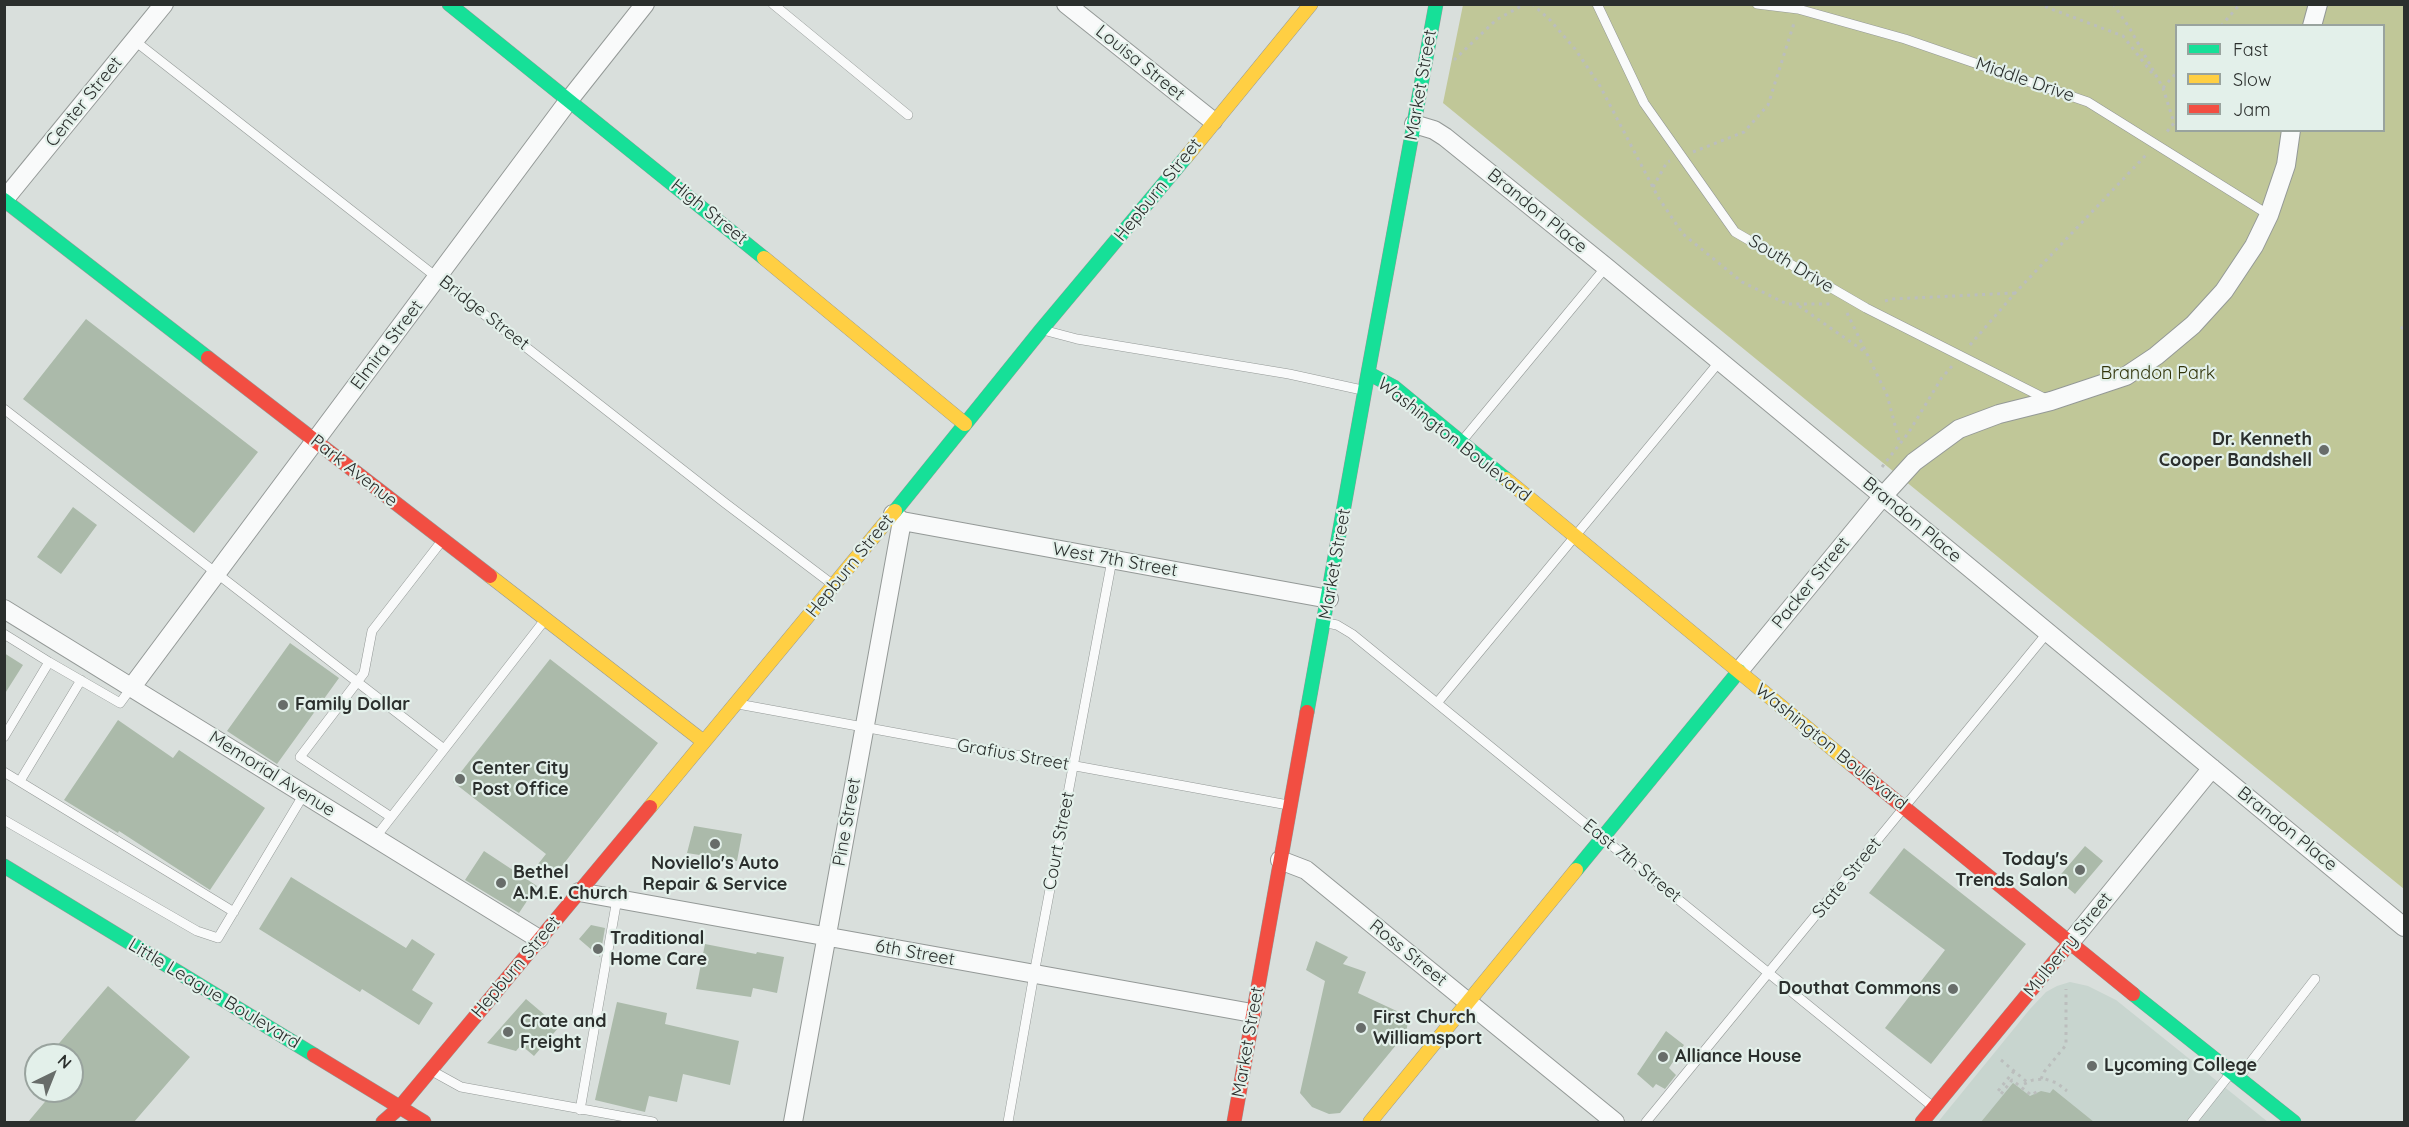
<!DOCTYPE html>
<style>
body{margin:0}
#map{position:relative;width:2409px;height:1127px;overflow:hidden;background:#d9dfdc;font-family:Quicksand,sans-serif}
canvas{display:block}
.frame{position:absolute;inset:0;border:6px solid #2b2f2d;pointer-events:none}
.legend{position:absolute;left:2175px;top:24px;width:210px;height:108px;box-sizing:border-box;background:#e3f0ea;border:2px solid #99a39e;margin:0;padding:8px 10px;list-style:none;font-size:18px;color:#2b2f2d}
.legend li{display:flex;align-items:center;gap:12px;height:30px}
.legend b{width:30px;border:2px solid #99a39e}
.north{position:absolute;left:24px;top:1043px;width:60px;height:60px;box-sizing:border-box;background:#e3f0ea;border:2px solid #99a39e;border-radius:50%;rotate:43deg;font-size:16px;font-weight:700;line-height:24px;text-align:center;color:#2b2f2d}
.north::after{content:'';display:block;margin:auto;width:21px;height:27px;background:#686d6a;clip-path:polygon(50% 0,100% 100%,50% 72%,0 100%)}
</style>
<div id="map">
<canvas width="2409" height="1127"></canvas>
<div class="frame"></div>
<ul class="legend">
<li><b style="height:8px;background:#16e098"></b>Fast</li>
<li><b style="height:8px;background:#ffcf43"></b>Slow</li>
<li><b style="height:8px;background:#f24e42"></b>Jam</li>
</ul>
<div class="north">N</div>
</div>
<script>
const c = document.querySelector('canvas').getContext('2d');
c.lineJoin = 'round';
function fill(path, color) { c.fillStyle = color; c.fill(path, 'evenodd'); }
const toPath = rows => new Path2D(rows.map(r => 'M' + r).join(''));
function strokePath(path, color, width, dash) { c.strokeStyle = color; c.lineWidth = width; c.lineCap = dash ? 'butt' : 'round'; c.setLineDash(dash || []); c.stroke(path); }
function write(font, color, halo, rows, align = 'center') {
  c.font = font + ' Quicksand,sans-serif'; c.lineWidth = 4.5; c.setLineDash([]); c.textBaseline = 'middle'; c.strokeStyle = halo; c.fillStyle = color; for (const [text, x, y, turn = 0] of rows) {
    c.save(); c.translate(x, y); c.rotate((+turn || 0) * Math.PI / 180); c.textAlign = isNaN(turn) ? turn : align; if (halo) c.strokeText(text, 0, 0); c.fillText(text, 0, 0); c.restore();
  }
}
fill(toPath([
 [2070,982,2088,986,2116,1000,2268,1122,1938,1122,2030,1009,2046,992,2057,986]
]), '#c8d5cf');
fill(toPath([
 [1463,5,2404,5,2404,889,1443,103],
 [2176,26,2384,26,2384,130,2176,130]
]), '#c0c798');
fill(toPath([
 [86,319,258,452,194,533,23,399],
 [73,507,97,525,61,574,37,557],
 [290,643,339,678,277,764,227,731],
 [4,653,23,665,4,695],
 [550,659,658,743,551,880,535,868,546,854,453,782],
 [118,720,173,758,179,750,265,808,210,890,119,831,118,833,64,800],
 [694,826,742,834,737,861,687,853],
 [2085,846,2103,861,2075,894,2057,879],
 [1904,848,2026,944,1931,1064,1885,1028,1945,950,1869,893],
 [484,851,537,886,519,913,465,880],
 [291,877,406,948,412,939,435,954,412,990,433,1003,419,1025,362,989,360,992,259,929],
 [591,925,605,928,600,957,579,939],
 [1316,941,1348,957,1343,964,1366,972,1358,993,1401,1013,1408,1022,1406,1033,1340,1113,1329,1114,1312,1107,1300,1093,1325,981,1306,970],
 [705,944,756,954,757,952,784,957,777,993,753,988,751,997,696,989],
 [108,986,190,1057,134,1122,28,1122,54,1091,72,1091,72,1055,49,1055],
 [526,999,559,1027,534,1056,521,1045,516,1051,487,1043],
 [617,1002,667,1013,665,1024,739,1041,730,1085,683,1074,677,1102,649,1096,645,1112,595,1100],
 [1666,1031,1684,1045,1669,1068,1676,1075,1665,1089,1656,1084,1653,1088,1637,1074],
 [2013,1083,2030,1096,2041,1091,2050,1093,2053,1089,2094,1122,1981,1122]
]), '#abbaaa');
const lane = toPath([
 [773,4,908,115],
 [1597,4,1644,103,1735,232,1866,308,2048,400],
 [1757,4,1798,9,1905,39,2088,102,2269,215],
 [135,41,725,503,832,584],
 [1043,330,1077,339,1289,374,1362,390],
 [4,409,444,749],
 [1462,441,1606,267],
 [1327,623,1337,625,1352,634,1932,1106],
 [4,634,49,662,120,703,131,688],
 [1437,703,1720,361],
 [738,704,1288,805],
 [4,737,49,662],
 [4,772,234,912],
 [20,781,81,680],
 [391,817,300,757,364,673,372,631,441,542],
 [4,820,197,931,218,938,304,794],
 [375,838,544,621],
 [432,1071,461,1087,653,1122],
 [2240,1076,2315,979],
 [580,1110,617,899],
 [1008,1122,1034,974,1112,560],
 [1646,1122,2048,632],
 [2192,1122,2230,1074]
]);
const street = toPath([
 [1066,4,1213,121],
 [2312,26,2318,4],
 [1414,124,1434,130,1445,137,1606,267,2404,927],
 [4,200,164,4],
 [893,514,902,521,1329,599],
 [4,609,539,939],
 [1739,671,1883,496,1914,462,1959,429,1999,414,2051,401,2126,376,2156,356,2193,325,2224,291,2254,246,2269,215,2286,165,2291,130],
 [131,688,569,100,645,4],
 [1280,860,1306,870,1615,1122],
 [579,892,1252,1013],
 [2069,944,2212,768],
 [793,1122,902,521]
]);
const fast = toPath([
 [449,4,764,258],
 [4,200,208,358],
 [1368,373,1436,4],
 [895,511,1041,330,1186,157],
 [1307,712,1368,373,1394,387,1506,479],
 [4,866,314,1055],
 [1576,870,1739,671],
 [2133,994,2294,1122]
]);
const slow = toPath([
 [1186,157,1311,4],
 [764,258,965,424],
 [1506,479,1852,765],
 [490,576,704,742],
 [650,807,895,511],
 [1370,1122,1576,870]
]);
const jam = toPath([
 [208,358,490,576],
 [1852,765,2133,994],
 [314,1055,424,1122],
 [383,1122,399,1108,650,807],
 [1234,1122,1307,712],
 [1922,1122,2069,944]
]);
strokePath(lane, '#949997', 10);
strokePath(street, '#949997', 20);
strokePath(fast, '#949997', 15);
strokePath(slow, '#949997', 15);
strokePath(jam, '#949997', 15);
strokePath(toPath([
 [1532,4,1550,20,1575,49,1600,86,1658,197,1683,234,1742,282,1787,304,1831,304],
 [2038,4,2123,36,2155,77],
 [2113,4,2129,27,2163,88,2174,123,2165,134],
 [2221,26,2240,4],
 [1454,60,1496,20,1525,4],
 [2163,88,2176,73],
 [1693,152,1744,132,1768,105,1795,20],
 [1653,187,1667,162,1670,161],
 [1885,301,1892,299,2015,293],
 [1799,306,1865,352],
 [1847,313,1887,395,1900,444],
 [2401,329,2404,325],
 [1970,345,2015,293,2146,155],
 [1882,467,1909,432,1941,379,1952,366],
 [2001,1060,2027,1082],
 [2014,1071,1998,1091,2001,1094,2012,1080,2031,1095,2040,1090],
 [2041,1079,2044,1072,2066,1045,2066,989],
 [2024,1084,2033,1080,2045,1079,2057,1083,2067,1091]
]), '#bbbebd', 3, [3, 4.5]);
strokePath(lane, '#f9fafa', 9);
strokePath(street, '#f9fafa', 18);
strokePath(fast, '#16e098', 14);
strokePath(slow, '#ffcf43', 14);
strokePath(jam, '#f24e42', 14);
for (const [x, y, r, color] of [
 [2324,450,6,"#686d6a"],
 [283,705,6,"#686d6a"],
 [460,779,6,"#686d6a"],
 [715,844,6,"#686d6a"],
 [2080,870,6,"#686d6a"],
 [501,883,6,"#686d6a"],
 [598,949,6,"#686d6a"],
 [1953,989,6,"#686d6a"],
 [1361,1028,6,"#686d6a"],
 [508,1032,6,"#686d6a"],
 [1663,1057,6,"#686d6a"],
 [2092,1066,6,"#686d6a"]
]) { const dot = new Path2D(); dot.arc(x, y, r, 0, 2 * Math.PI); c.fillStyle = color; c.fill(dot); strokePath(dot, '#e3f0ea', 2); }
write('18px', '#2b2f2d', '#e3f0ea', [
 ["Louisa Street",1140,63,39],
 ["Middle Drive",2025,80,19],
 ["Market Street",1421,85,-80],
 ["Center Street",84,102,-51],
 ["Hepburn Street",1158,190,-51],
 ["Brandon Place",1537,211,39],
 ["High Street",709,212,39],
 ["South Drive",1791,264,31],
 ["Bridge Street",484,313,38],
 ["Elmira Street",387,345,-53],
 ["Washington Boulevard",1454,440,38],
 ["Park Avenue",354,471,38],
 ["Brandon Place",1912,520,40],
 ["West 7th Street",1115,560,10],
 ["Market Street",1335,564,-80],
 ["Hepburn Street",850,566,-51],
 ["Packer Street",1811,583,-51],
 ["Washington Boulevard",1831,747,39],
 ["Grafius Street",1013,755,10],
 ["Memorial Avenue",272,774,32],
 ["Pine Street",847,822,-80],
 ["Brandon Place",2287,829,39],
 ["Court Street",1059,841,-79],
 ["East 7th Street",1632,861,39],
 ["State Street",1847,878,-51],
 ["Mulberry Street",2068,945,-51],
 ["6th Street",915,953,10],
 ["Ross Street",1408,953,39],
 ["Hepburn Street",516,967,-50],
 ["Little League Boulevard",214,994,31],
 ["Market Street",1248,1042,-80]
]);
write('18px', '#31340a', '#e3f0ea', [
 ["Brandon Park",2158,374]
]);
write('bold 18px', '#2b2f2d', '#e3f0ea', [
 ["Dr. Kenneth",2312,440,"right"],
 ["Cooper Bandshell",2312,461,"right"],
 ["Family Dollar",295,705],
 ["Center City",472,769],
 ["Post Office",472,790],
 ["Today's",2068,860,"right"],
 ["Trends Salon",2068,881,"right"],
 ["Noviello's Auto",715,864,"center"],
 ["Repair & Service",715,885,"center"],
 ["Bethel",513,873],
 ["A.M.E. Church",513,894],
 ["Traditional",610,939],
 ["Home Care",610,960],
 ["Douthat Commons",1941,989,"right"],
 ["First Church",1373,1018],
 ["Williamsport",1373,1039],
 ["Crate and",520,1022],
 ["Freight",520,1043],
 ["Alliance House",1675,1057],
 ["Lycoming College",2104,1066]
], 'left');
</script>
